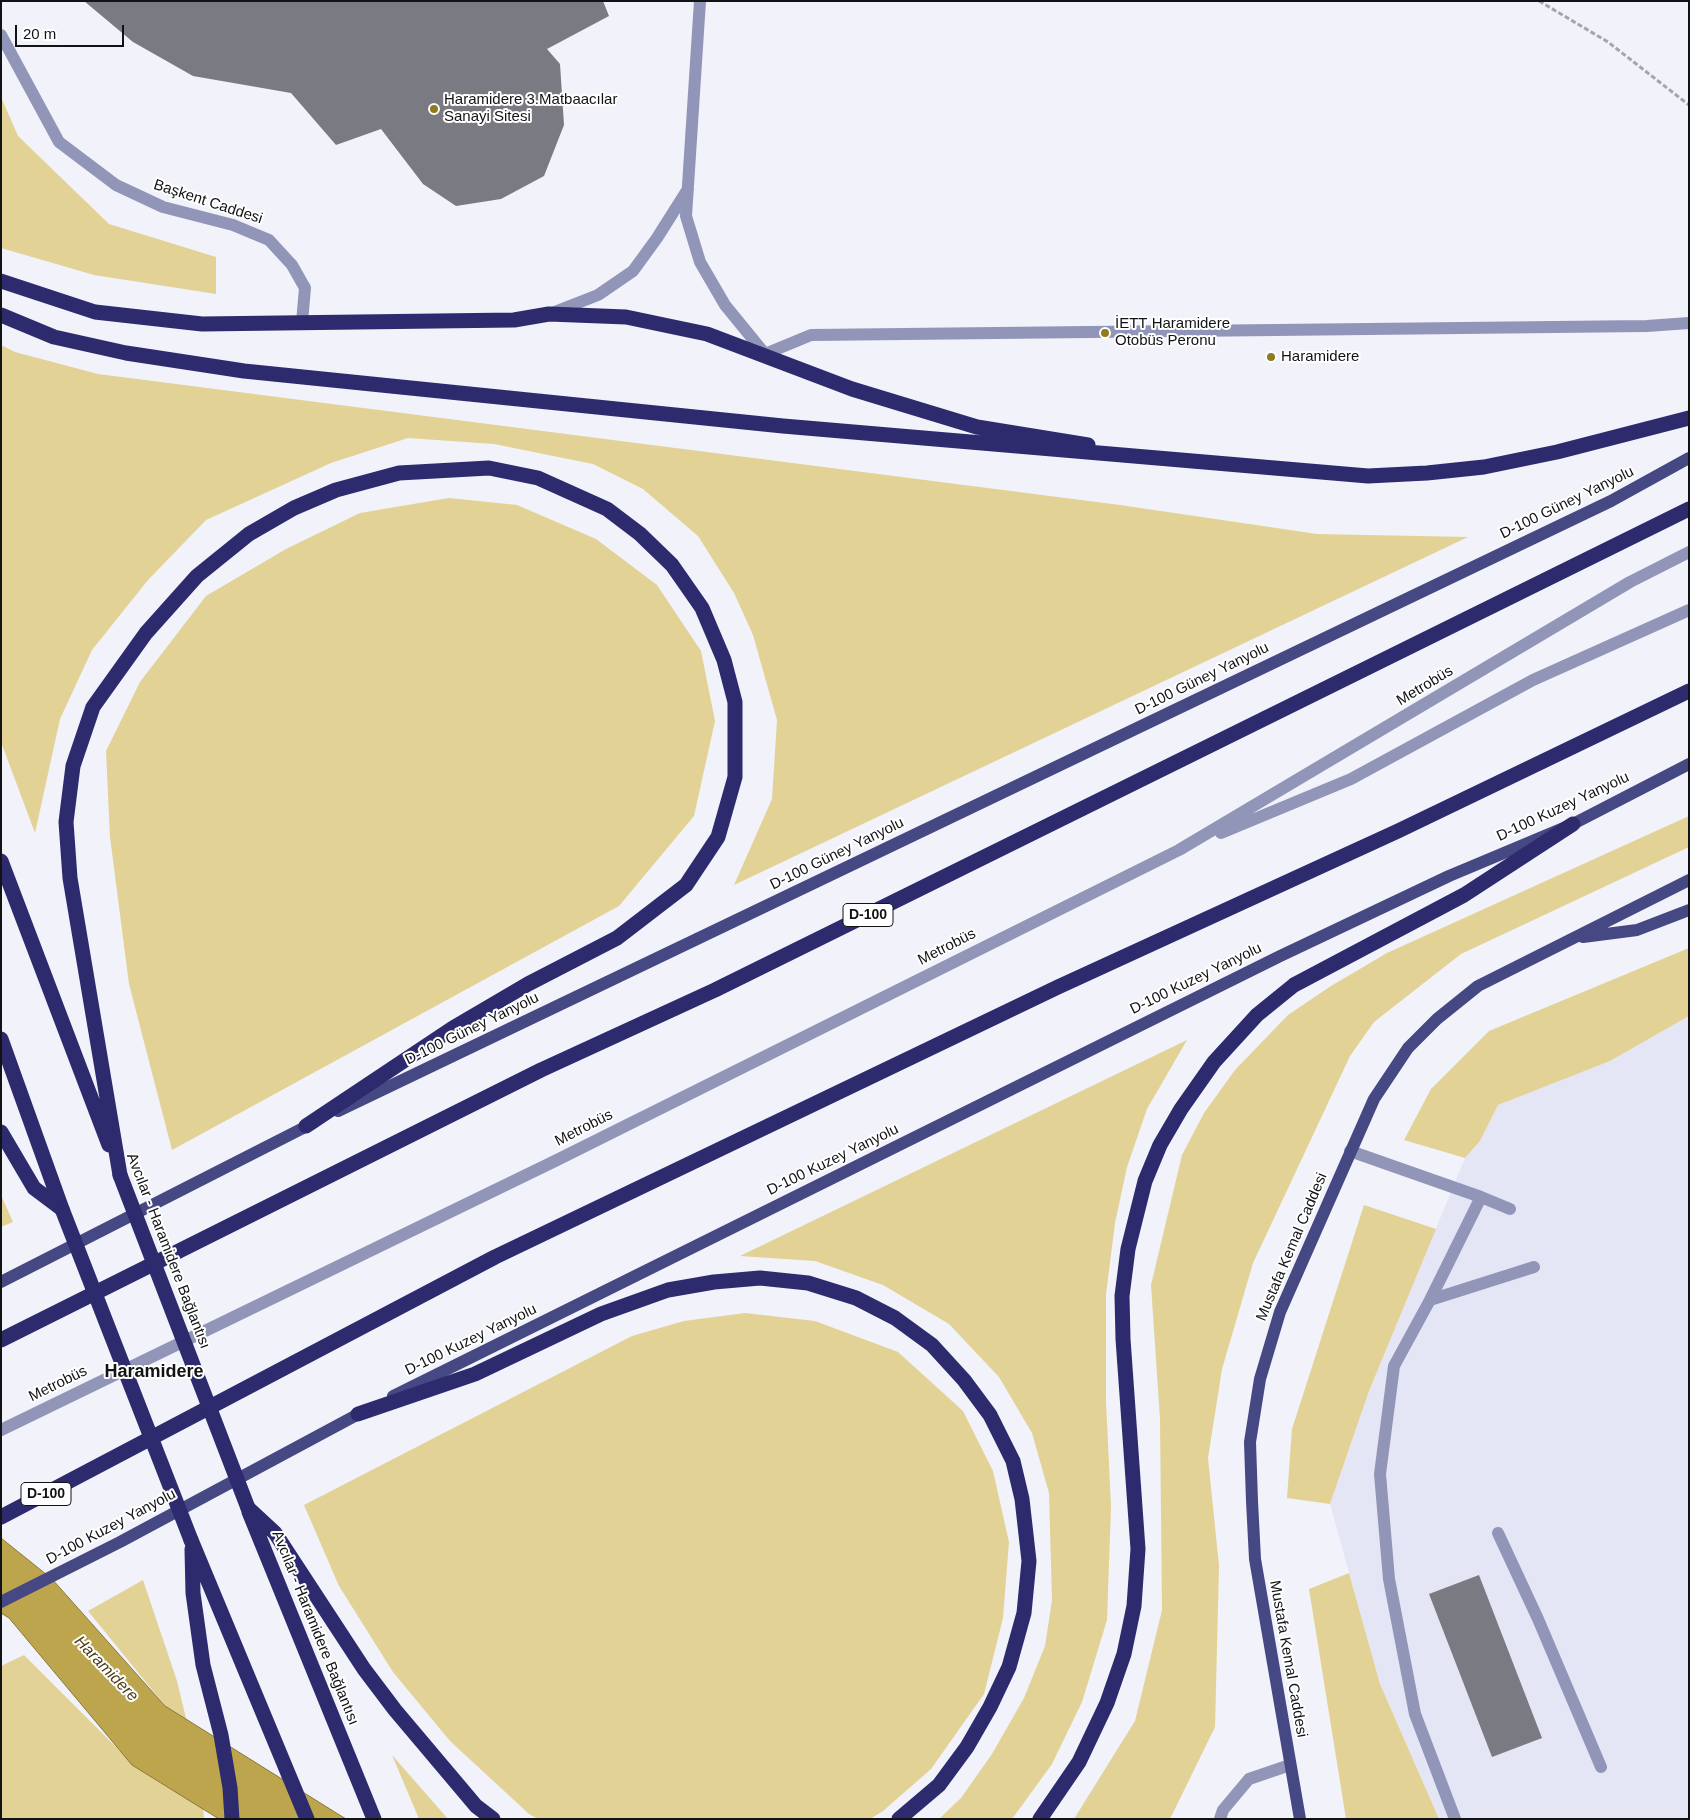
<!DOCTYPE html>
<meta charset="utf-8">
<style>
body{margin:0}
#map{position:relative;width:1690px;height:1820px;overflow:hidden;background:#f1f2fa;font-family:Helvetica,sans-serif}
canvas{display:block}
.frame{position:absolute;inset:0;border:2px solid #121315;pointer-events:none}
.scale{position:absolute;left:15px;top:25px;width:109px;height:22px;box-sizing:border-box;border:2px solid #121315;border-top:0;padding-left:6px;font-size:15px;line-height:18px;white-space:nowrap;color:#121315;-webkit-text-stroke:4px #fff;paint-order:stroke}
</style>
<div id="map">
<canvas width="1690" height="1820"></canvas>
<div class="frame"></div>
<div class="scale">20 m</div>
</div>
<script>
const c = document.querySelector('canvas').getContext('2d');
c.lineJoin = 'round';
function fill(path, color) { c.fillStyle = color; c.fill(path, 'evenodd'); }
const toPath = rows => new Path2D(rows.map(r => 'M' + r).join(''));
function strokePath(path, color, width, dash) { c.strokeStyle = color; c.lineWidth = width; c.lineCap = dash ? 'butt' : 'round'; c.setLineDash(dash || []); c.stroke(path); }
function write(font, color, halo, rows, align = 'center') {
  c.font = font + ' Helvetica,sans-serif'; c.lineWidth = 4; c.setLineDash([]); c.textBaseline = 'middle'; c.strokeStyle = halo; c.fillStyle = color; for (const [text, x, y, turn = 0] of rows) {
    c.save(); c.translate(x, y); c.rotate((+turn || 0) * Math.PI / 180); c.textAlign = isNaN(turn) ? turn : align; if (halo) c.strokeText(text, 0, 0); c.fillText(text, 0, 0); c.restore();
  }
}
fill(toPath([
 [1689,1016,1689,1819,1439,1819,1380,1684,1330,1504,1369,1391,1465,1158,1480,1141,1498,1105,1610,1061]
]), '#e4e6f5');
fill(toPath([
 [1,97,18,136,109,224,216,257,216,294,94,275,1,248],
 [1,345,15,352,98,374,1120,505,1317,534,1468,537,734,885,772,799,777,720,753,635,734,593,698,536,643,489,593,464,494,444,408,438,331,463,206,520,148,580,92,650,60,719,35,833,1,742],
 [449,498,517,505,596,539,657,585,701,651,715,721,694,816,619,906,172,1150,129,984,110,837,106,751,140,682,206,596,286,549,360,513],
 [1689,816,1689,847,1461,954,1374,1022,1350,1056,1253,1263,1222,1369,1208,1458,1219,1566,1215,1727,1170,1819,1074,1819,1135,1721,1162,1610,1160,1419,1151,1285,1182,1155,1204,1113,1235,1070,1288,1015,1331,986,1387,953],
 [1689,948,1689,1016,1610,1061,1498,1105,1480,1141,1465,1158,1404,1140,1431,1089,1489,1031],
 [1187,1040,1147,1109,1127,1167,1115,1223,1106,1294,1106,1401,1111,1506,1107,1620,1082,1702,1052,1764,1012,1819,939,1819,961,1798,992,1754,1024,1698,1045,1646,1052,1600,1049,1493,1032,1433,999,1377,949,1324,883,1285,815,1261,740,1256],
 [1,1195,13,1222,1,1227],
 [1364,1205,1436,1229,1369,1391,1330,1504,1287,1498,1292,1429],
 [745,1313,815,1321,898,1352,963,1411,993,1471,1009,1542,1003,1618,984,1694,931,1769,883,1811,870,1819,538,1819,529,1814,450,1741,393,1672,339,1586,304,1505,632,1336,684,1321],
 [1349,1573,1380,1684,1439,1819,1346,1819,1309,1589],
 [143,1580,177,1681,202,1785,204,1819,1,1819,1,1666,24,1655,135,1766,167,1708,88,1611],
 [392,1755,448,1819,419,1819]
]), '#e2d295');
const water = toPath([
 [1,1538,52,1579,165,1706,346,1819,219,1819,132,1765,9,1618,1,1613,1,1538]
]);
fill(water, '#bda54d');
strokePath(water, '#8a793c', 1);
fill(toPath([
 [84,1,603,1,609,16,547,49,560,64,564,125,544,176,501,199,456,206,423,184,381,129,336,145,291,93,193,76,133,42],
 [1479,1575,1542,1738,1492,1757,1429,1594]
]), '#7a7b82');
strokePath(toPath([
 [1539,1,1608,42,1689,105]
]), '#a5a6ac', 3, [5, 2.5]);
strokePath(toPath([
 [700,1,686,216,700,262,725,305,765,354,811,335,1647,326,1689,323],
 [1,35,59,142,116,185,163,207,233,225,269,240,292,265,305,288,302,322],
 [552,313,598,295,633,271,657,238,688,189],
 [1221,833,1351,779,1533,680,1689,610],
 [1350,1151,1481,1197,1510,1209],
 [1430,1300,1534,1267],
 [1,1430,555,1161,1179,850,1630,582,1689,552],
 [1498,1533,1538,1619,1601,1767],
 [1220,1819,1223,1810,1249,1779,1290,1765],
 [1455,1819,1415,1714,1389,1579,1380,1474,1394,1366,1430,1300,1481,1197]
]), '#9196b8', 12);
strokePath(toPath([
 [1583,937,1637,930,1689,910],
 [338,1111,1611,501,1689,458],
 [1,1282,313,1123],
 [393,1396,1280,956,1449,876,1573,824,1689,764],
 [1,1602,120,1542,366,1410],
 [1300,1819,1255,1559,1252,1501,1250,1442,1260,1379,1280,1312,1374,1099,1408,1048,1437,1019,1478,986,1689,880]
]), '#454882', 12);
strokePath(toPath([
 [1,281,95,312,202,324,514,320,549,314,626,317,707,334,852,389,977,427,1088,445],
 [1,315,54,337,126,353,244,371,783,426,1368,476,1427,473,1484,467,1557,452,1689,418],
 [1,861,109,1145],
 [1,1039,62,1209],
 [1,1132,34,1188,62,1209],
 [120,1175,70,878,66,822,73,766,93,707,146,633,197,576,249,534,294,508,336,490,399,473,489,468,538,478,607,509,640,534,672,565,702,608,724,660,735,702,735,777,718,837,686,885,617,938,528,984,453,1028,306,1126],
 [1,1340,541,1070,715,990,1689,509],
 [358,1414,475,1374,601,1314,668,1290,714,1282,760,1278,808,1283,856,1298,895,1318,932,1345,964,1380,990,1415,1013,1461,1022,1499,1029,1561,1024,1613,1009,1667,990,1707,967,1747,939,1785,899,1819],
 [248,1508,275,1533,364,1669,395,1710,476,1806,493,1819],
 [249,1512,374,1819],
 [1,1517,495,1257,1058,987,1398,831,1689,691],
 [191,1540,307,1819],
 [192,1549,193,1593,203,1665,221,1735,230,1788,232,1819],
 [1040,1819,1079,1762,1107,1703,1124,1654,1134,1606,1138,1549,1123,1339,1122,1296,1128,1249,1145,1181,1160,1145,1181,1109,1214,1062,1257,1015,1294,985,1464,895,1573,824]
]), '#2d2b6e', 15);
strokePath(toPath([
 [120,1175,248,1508],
 [62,1209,191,1540]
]), '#2d2b6e', 15);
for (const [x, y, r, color] of [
 [434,109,5,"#8f7a1f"],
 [1105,333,5,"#8f7a1f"],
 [1271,357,5,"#8f7a1f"]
]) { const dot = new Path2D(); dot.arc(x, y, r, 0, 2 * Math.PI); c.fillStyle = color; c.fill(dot); strokePath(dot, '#fff', 2); }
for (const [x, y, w] of [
 [868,915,50],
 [46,1494,50]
]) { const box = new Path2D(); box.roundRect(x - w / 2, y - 11.5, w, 23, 4); c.fillStyle = '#fff'; c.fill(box); strokePath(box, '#121315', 1); }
write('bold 14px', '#121315', null, [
 ["D-100",868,915],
 ["D-100",46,1494]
]);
write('15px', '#121315', '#fff', [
 ["Haramidere 3.Matbaacılar",444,100],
 ["Sanayi Sitesi",444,117],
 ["İETT Haramidere",1115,324],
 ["Otobüs Peronu",1115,341],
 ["Haramidere",1281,357]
], 'left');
write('15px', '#121315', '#fff', [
 ["Başkent Caddesi",208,202,18],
 ["D-100 Güney Yanyolu",1567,503,-26],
 ["D-100 Güney Yanyolu",1202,679,-26],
 ["Metrobüs",1425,686,-31],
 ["D-100 Kuzey Yanyolu",1563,807,-25],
 ["D-100 Güney Yanyolu",837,854,-26],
 ["Metrobüs",947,947,-27],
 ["D-100 Kuzey Yanyolu",1196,979,-26],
 ["D-100 Güney Yanyolu",472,1029,-26],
 ["Metrobüs",584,1128,-27],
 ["D-100 Kuzey Yanyolu",833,1160,-26],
 ["Mustafa Kemal Caddesi",1292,1247,-67],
 ["Avcılar - Haramidere Bağlantısı",168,1251,69],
 ["D-100 Kuzey Yanyolu",471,1340,-26],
 ["Metrobüs",58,1384,-26],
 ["D-100 Kuzey Yanyolu",111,1527,-28],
 ["Avcılar - Haramidere Bağlantısı",315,1628,68],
 ["Mustafa Kemal Caddesi",1288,1659,80]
]);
write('italic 16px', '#483e18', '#fff', [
 ["Haramidere",106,1669,46]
]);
write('bold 18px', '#121315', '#fff', [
 ["Haramidere",154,1372]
]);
</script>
